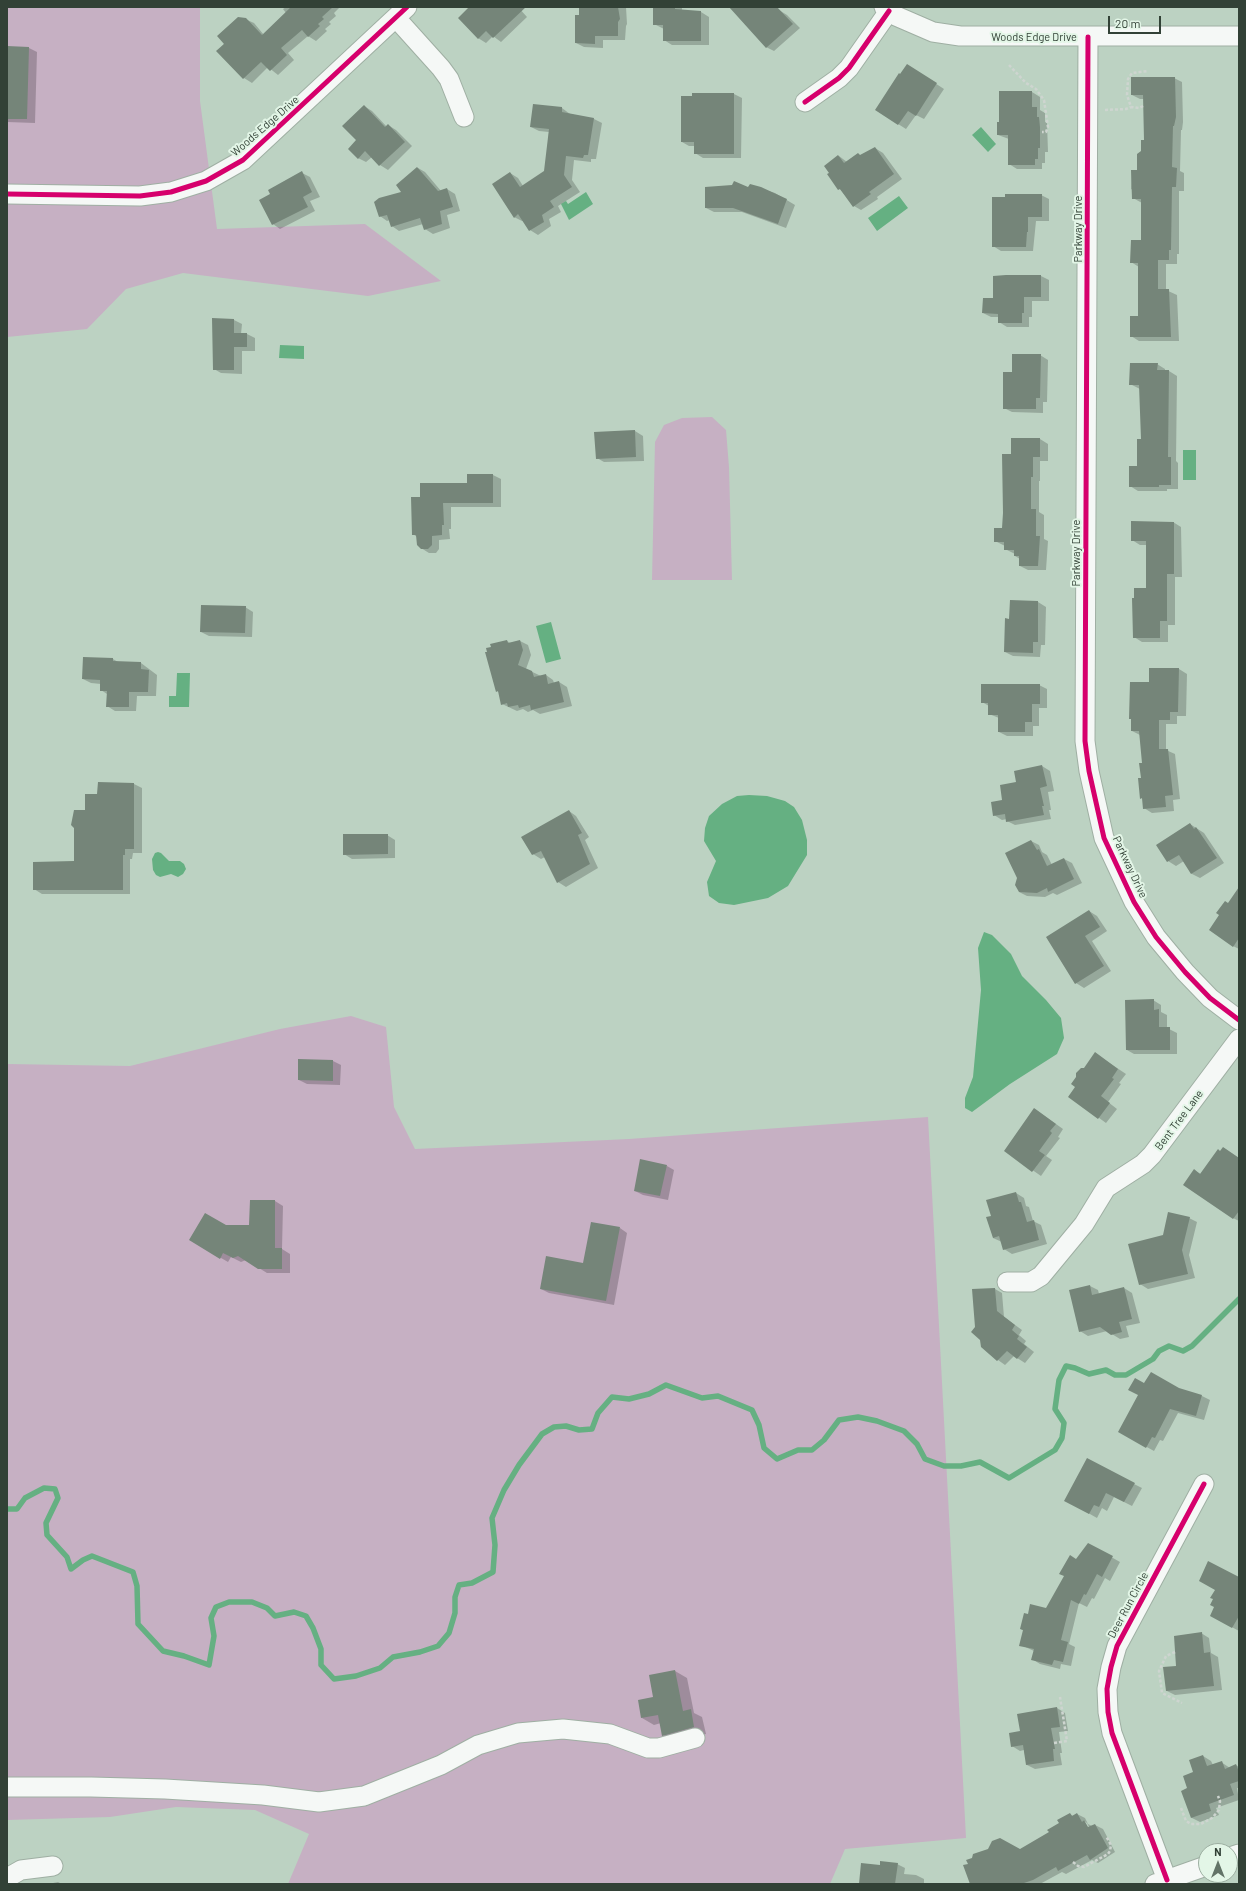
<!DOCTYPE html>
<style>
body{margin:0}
#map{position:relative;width:1246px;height:1891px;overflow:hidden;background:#bcd2c2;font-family:Barlow,sans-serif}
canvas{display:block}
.frame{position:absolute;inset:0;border:8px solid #324136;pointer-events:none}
.north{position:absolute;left:1198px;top:1843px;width:40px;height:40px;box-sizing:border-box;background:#e3f6e7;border:1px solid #9caea0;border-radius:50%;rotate:0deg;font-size:11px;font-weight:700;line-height:16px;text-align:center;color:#324136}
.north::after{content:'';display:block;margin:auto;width:14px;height:18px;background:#627467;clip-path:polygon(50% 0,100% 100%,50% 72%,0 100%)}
.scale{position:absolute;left:1108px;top:16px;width:53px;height:18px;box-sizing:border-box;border:2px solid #324136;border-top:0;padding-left:5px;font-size:12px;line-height:14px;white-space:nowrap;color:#324136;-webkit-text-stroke:3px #e3f6e7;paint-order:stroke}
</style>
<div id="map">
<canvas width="1246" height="1891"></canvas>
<div class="frame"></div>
<div class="north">N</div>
<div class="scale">20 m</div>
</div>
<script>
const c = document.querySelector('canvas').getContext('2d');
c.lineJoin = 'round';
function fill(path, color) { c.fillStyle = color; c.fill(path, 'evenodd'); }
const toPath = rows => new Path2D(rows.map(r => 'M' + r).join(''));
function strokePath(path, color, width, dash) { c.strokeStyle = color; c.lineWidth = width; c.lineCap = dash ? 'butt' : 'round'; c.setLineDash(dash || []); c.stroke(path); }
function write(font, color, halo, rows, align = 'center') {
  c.font = font + ' Barlow,sans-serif'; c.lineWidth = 4; c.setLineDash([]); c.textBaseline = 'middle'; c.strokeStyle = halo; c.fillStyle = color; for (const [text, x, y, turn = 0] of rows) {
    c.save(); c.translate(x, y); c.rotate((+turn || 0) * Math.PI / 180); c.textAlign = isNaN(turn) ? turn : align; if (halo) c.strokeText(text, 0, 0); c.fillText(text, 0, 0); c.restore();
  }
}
fill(toPath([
 [7,7,200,7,200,101,217,229,365,224,441,281,368,296,183,273,126,289,87,329,7,337],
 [712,417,726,430,729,467,732,580,652,580,655,442,664,425,682,418],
 [351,1016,386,1027,394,1107,415,1149,629,1139,928,1117,966,1838,845,1849,830,1884,288,1884,309,1834,255,1810,176,1807,110,1817,7,1820,7,1064,130,1066,280,1029]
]), '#c6b0c3');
fill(toPath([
 [981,127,996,144,988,152,972,135],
 [586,192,593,204,569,220,561,204,566,201,568,204],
 [899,196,908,208,877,231,868,218],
 [280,345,304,346,304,359,279,358],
 [1183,450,1196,450,1196,480,1183,480],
 [551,622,561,659,546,663,536,626],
 [177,673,190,673,189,707,169,707,169,696,176,696],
 [749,795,767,796,785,801,794,807,802,820,807,840,807,855,788,886,768,898,734,905,719,903,709,896,707,882,716,861,704,841,705,828,709,816,722,804,737,796],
 [158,852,161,853,169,861,180,861,184,864,186,869,183,874,178,877,171,874,160,877,156,875,153,870,152,859,155,853],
 [984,932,992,935,1011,954,1022,976,1046,1000,1061,1018,1064,1038,1057,1054,1010,1084,972,1112,965,1108,965,1098,973,1077,981,990,978,948]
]), '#65b082');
fill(toPath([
 [286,7,340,7,334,13,336,16,329,22,331,24,325,29,327,31,316,41,308,36,288,53,294,60,278,75,268,67,252,83,244,78,218,51,245,19,254,23,264,35,286,13,283,9],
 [471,7,518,7,527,17,501,42,493,36,486,43,478,38],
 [581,7,626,7,627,24,626,26,625,40,603,40,603,48,584,47,576,43],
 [654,7,682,7,682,11,701,12,709,17,709,45,672,45,664,40,664,29,654,24],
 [738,7,774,7,787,15,800,28,774,51,766,47],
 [7,47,29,48,37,52,35,123,7,122],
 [915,70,944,89,924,119,916,115,906,129,876,110],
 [1174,78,1182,82,1183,122,1182,130,1181,130,1180,171,1184,173,1184,191,1179,191,1179,254,1177,254,1177,264,1166,264,1166,290,1177,295,1179,341,1139,341,1131,336,1139,317,1139,267,1131,262,1142,241,1142,203,1133,198,1133,190,1131,189,1132,171,1138,171,1145,141,1144,99,1140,99,1132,95],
 [1000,92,1032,92,1040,97,1040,110,1045,113,1045,122,1047,123,1048,152,1045,152,1045,163,1042,163,1042,169,1017,169,1009,164,1009,139,998,135,1000,123],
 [734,94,742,98,741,158,703,158,695,153,695,146,689,146,682,142],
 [364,106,372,111,387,127,388,125,396,130,412,146,388,170,380,165,372,157,366,162,358,158],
 [562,108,570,114,594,119,602,123,596,159,591,159,591,162,574,160,572,180,580,192,558,206,561,212,549,219,551,226,538,235,530,230,524,220,522,221,514,217,510,173,518,178,523,186,545,172,549,132,539,131,531,127],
 [875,148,883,153,902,179,877,197,878,199,861,210,854,206,828,175,839,156,847,162],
 [418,168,425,172,441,191,447,189,455,194,460,211,447,215,450,228,433,234,425,229,423,224,399,231,392,226,390,220,387,221,380,216,403,192],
 [302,173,310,177,320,197,310,201,315,211,280,229,273,224,271,195],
 [750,185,775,193,795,205,786,228,742,212,714,212,706,208,749,188],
 [1041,195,1049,199,1049,221,1036,221,1033,251,1001,251,993,246],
 [1041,276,1049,280,1049,301,1032,301,1032,317,1029,317,1029,327,1007,327,999,322,999,317,991,317,983,313,994,299],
 [234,320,242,324,241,334,247,334,255,338,255,351,242,351,242,374,221,373,214,369],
 [1040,355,1048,360,1047,402,1043,402,1043,413,1012,412,1004,408,1013,373],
 [1157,364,1165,369,1165,371,1169,371,1177,376,1176,461,1178,463,1178,489,1167,489,1167,491,1138,491,1130,486,1138,468,1142,440,1142,408,1140,407,1140,389,1130,384],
 [635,431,643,436,644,461,604,462,597,458],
 [1040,439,1048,444,1048,461,1040,461,1040,481,1039,481,1039,512,1044,515,1044,539,1048,541,1046,570,1028,570,1020,566,1020,559,1015,556,1015,554,1005,549,1005,546,995,541,1003,529,1012,455],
 [493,475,501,479,501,507,451,507,451,529,449,529,450,539,439,540,439,549,436,553,429,553,421,548,417,537,413,534,421,498],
 [1173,522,1181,527,1182,577,1175,577,1175,625,1168,625,1168,642,1142,642,1134,637,1147,589,1147,545,1140,545,1132,540],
 [1038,602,1046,607,1045,645,1041,645,1040,657,1013,656,1005,652,1010,620],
 [245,607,253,612,252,637,209,636,201,632],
 [507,641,510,643,520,641,528,645,531,655,526,669,541,676,546,675,553,680,554,683,559,682,567,687,572,706,540,714,533,710,528,712,523,709,517,711,502,704,499,692,497,691],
 [113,659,118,662,141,663,157,675,156,696,137,696,136,711,115,711,107,706,107,694,101,690,101,684,91,683,83,679],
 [1179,669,1187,674,1186,716,1177,716,1177,724,1166,724,1166,750,1175,754,1180,799,1173,800,1174,811,1152,813,1144,808,1143,799,1141,798,1143,764,1140,735,1132,731,1132,720,1130,718,1150,683],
 [1039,685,1047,689,1047,708,1039,708,1039,726,1033,726,1033,736,1007,736,999,732,999,718,989,714,989,706,982,702],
 [1042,766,1050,771,1054,791,1048,792,1051,810,1049,810,1051,819,1015,825,1007,821,1007,819,1002,820,994,815,1017,783],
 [134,784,142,788,142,853,133,853,132,859,130,859,130,894,42,894,34,889,75,862,98,795],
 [569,811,576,816,589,837,585,840,598,868,566,887,558,882,545,857,541,859,533,854],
 [1190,824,1204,833,1224,863,1200,878,1192,874,1184,861,1176,866,1168,861],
 [387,835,395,840,395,858,352,859,344,854],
 [1031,841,1039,845,1042,852,1047,855,1052,865,1064,859,1072,863,1082,883,1057,895,1053,893,1045,897,1027,896,1019,892],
 [1239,898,1239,949,1233,946,1220,915,1228,904],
 [1089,911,1097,916,1107,931,1092,941,1111,971,1084,988,1076,983],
 [1153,1000,1161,1005,1161,1012,1167,1015,1167,1028,1177,1033,1177,1054,1134,1054,1127,1050],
 [1096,1054,1126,1074,1119,1083,1121,1084,1108,1102,1117,1109,1106,1123,1069,1096,1077,1086,1085,1069],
 [333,1061,341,1065,340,1085,307,1084,299,1080],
 [1035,1109,1063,1129,1058,1137,1060,1138,1046,1156,1052,1160,1041,1176,1005,1151],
 [1224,1148,1239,1158,1239,1221,1233,1218,1195,1171,1201,1174],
 [667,1166,674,1170,668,1200,643,1195,635,1191],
 [1016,1193,1024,1198,1026,1206,1029,1207,1033,1221,1041,1225,1047,1244,1012,1254,1004,1249,1002,1242,993,1238,992,1217],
 [251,1201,275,1201,283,1206,282,1249,290,1254,290,1273,267,1273,246,1260,241,1262,231,1257,228,1262,190,1240,226,1226,250,1226],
 [1189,1218,1197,1222,1189,1255,1195,1278,1148,1289,1140,1284],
 [620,1228,627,1233,614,1305,549,1293,541,1289,584,1264],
 [1090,1286,1098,1290,1099,1294,1124,1288,1132,1293,1140,1323,1126,1326,1129,1337,1120,1339,1107,1331,1088,1336,1080,1331],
 [995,1289,1002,1293,1004,1317,1022,1330,1019,1335,1026,1341,1024,1344,1034,1352,1025,1363,1014,1356,1005,1365,998,1360,976,1327],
 [1145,1384,1179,1389,1202,1396,1210,1400,1204,1420,1178,1413,1163,1441,1160,1440,1154,1451,1127,1436],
 [1134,1484,1142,1488,1132,1506,1114,1497,1107,1511,1102,1508,1097,1518,1065,1500],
 [1088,1544,1120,1562,1110,1581,1105,1578,1094,1599,1092,1598,1087,1607,1079,1603,1069,1644,1075,1647,1071,1666,1061,1664,1060,1669,1040,1664,1032,1659,1034,1651,1021,1645,1024,1631,1021,1629,1028,1615,1046,1609],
 [1239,1578,1239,1631,1219,1620],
 [1201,1633,1209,1638,1211,1653,1218,1657,1222,1690,1175,1695,1167,1691,1177,1667],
 [675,1671,687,1678,694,1713,702,1717,706,1734,675,1742,663,1735,661,1723,654,1725,642,1718,654,1698],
 [1057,1708,1065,1713,1068,1731,1059,1732,1062,1753,1060,1753,1062,1765,1035,1769,1027,1765,1024,1750,1020,1751,1012,1746,1021,1732],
 [1203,1756,1211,1761,1213,1765,1221,1762,1230,1768,1236,1765,1239,1767,1239,1788,1237,1788,1239,1800,1216,1808,1219,1815,1200,1822,1192,1818,1189,1789,1194,1772],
 [1070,1814,1073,1816,1077,1814,1085,1818,1088,1824,1092,1826,1095,1825,1103,1829,1115,1852,1098,1863,1092,1860,1066,1874,1062,1872,1040,1884,971,1884,1020,1850,1050,1833],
 [1083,1820,1087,1823,1091,1831,1089,1832],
 [897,1864,905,1868,904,1874,916,1875,924,1879,924,1884,860,1884,881,1866],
 [58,1882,62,1884,48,1884]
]), '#0003');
strokePath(toPath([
 [7,1509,17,1509,25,1498,44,1488,55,1489,58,1498,46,1523,47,1535,67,1557,71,1569,83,1560,92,1556,133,1572,137,1586,138,1624,163,1651,184,1656,209,1665,214,1636,211,1618,216,1607,229,1602,252,1602,267,1608,275,1616,294,1612,306,1616,313,1628,321,1649,321,1665,334,1679,356,1676,380,1668,393,1657,420,1652,438,1646,449,1633,455,1613,455,1597,459,1585,472,1583,493,1572,495,1545,492,1518,504,1490,519,1465,542,1434,554,1427,566,1426,579,1430,592,1429,598,1413,612,1397,629,1399,649,1394,666,1385,702,1398,718,1396,752,1410,759,1425,764,1448,777,1459,798,1450,812,1450,824,1440,839,1420,858,1417,877,1421,904,1431,917,1444,925,1459,944,1466,961,1466,980,1462,1009,1478,1055,1450,1062,1438,1064,1423,1055,1409,1059,1380,1066,1366,1075,1368,1089,1374,1106,1370,1115,1375,1126,1375,1153,1359,1159,1351,1169,1346,1183,1351,1192,1346,1239,1299]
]), '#65b082', 5.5);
fill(toPath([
 [291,7,333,7,322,17,324,19,318,24,320,26,308,37,302,30,281,48,287,55,270,71,261,62,243,79,216,51,224,44,217,36,238,17,246,18,262,35],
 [469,7,526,7,493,38,486,31,478,39,458,18],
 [579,7,618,7,620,19,618,22,618,36,595,36,595,44,575,43,575,15,579,15],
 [653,7,675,7,675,9,701,11,701,41,663,41,663,25,653,25],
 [729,7,777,7,793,24,766,48],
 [7,46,29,47,27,119,7,119],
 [907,64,937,83,916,116,908,111,898,125,875,110,899,73,900,74],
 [1131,77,1175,77,1176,117,1174,126,1173,126,1172,167,1177,168,1176,187,1172,187,1171,250,1169,250,1169,260,1158,260,1158,289,1169,289,1171,337,1130,337,1130,316,1138,316,1138,263,1130,263,1131,240,1141,240,1141,199,1132,199,1131,170,1137,170,1137,154,1141,151,1141,140,1144,140,1143,95,1131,95],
 [999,91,1032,91,1032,107,1037,107,1037,117,1039,117,1040,127,1040,148,1038,148,1038,159,1035,159,1035,165,1008,165,1008,135,997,135,997,122,999,122],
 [692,93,734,93,734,154,694,154,694,142,681,142,681,96,692,96],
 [533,104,562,107,562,112,594,118,588,155,584,155,583,158,566,156,564,175,572,187,550,201,554,207,542,215,544,222,529,231,518,214,514,218,492,184,510,172,520,187,544,171,549,129,530,127],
 [364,105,385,127,388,124,405,142,379,166,365,151,358,159,348,149,356,140,342,126],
 [875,147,894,174,869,192,871,194,853,207,840,189,838,190,827,174,829,173,824,166,838,155,844,163,858,153,860,155],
 [417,167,438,191,447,188,453,207,440,211,442,224,424,230,420,218,391,227,387,215,379,217,374,202,379,198,401,192,396,185],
 [302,171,312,192,303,197,308,207,272,225,259,200,270,194,268,190],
 [734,181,748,187,750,184,761,187,787,199,778,224,733,208,705,208,705,187,732,185],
 [1005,194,1042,194,1042,217,1028,217,1028,232,1027,232,1026,247,992,247,992,197,1005,197],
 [1006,275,1041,275,1041,297,1024,297,1024,313,1022,313,1022,323,998,323,998,314,982,313,983,298,993,298,993,276],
 [212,318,234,319,234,333,247,333,247,347,234,347,234,370,213,370],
 [1012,354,1041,354,1040,398,1036,398,1036,409,1003,409,1003,372,1012,372],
 [1130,363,1158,363,1157,370,1169,370,1168,457,1171,457,1171,485,1159,485,1159,487,1129,487,1129,466,1137,466,1137,439,1141,439,1139,385,1129,385],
 [635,430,636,457,596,459,594,432],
 [1011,438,1040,438,1040,457,1033,457,1033,477,1031,477,1031,509,1036,509,1036,536,1040,536,1038,566,1019,566,1019,556,1014,556,1014,550,1004,550,1004,542,994,542,994,528,1002,528,1003,513,1002,454,1011,454],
 [467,474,493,474,493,503,443,503,444,525,442,525,442,535,432,536,432,545,428,549,421,549,417,545,416,535,412,535,411,497,420,497,420,483,467,483],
 [1131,521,1174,522,1174,574,1167,574,1167,621,1160,621,1160,638,1133,638,1132,598,1134,598,1134,588,1146,588,1146,541,1131,541],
 [1010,600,1038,601,1038,642,1033,642,1033,653,1004,652,1005,618,1009,619],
 [201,605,246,606,245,633,200,632],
 [507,640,508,643,520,640,523,650,518,665,532,671,534,677,546,674,548,684,559,681,564,702,531,710,530,705,519,708,518,705,508,707,507,703,501,705,498,691,496,692,485,652,487,652,486,648,491,647,490,644],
 [83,657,113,658,113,661,141,662,141,669,149,670,148,692,129,692,129,707,106,707,107,691,100,691,100,680,82,679],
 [1149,668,1179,668,1178,712,1170,712,1170,720,1159,720,1159,749,1168,749,1173,795,1165,796,1166,807,1143,809,1142,798,1140,799,1138,778,1141,778,1139,763,1142,763,1139,731,1131,731,1131,719,1129,719,1130,682,1149,682],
 [981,684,1040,684,1040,704,1032,704,1032,722,1025,722,1025,732,998,732,998,715,988,715,988,703,981,703],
 [1042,765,1047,786,1040,788,1044,806,1042,806,1044,815,1006,822,1005,814,993,816,991,802,1002,800,1000,785,1016,782,1014,771],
 [98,782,134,783,134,849,125,849,125,855,123,855,123,890,33,890,33,862,74,861,74,828,71,825,74,810,85,810,85,794,97,794],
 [569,810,582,833,578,835,590,864,557,883,541,851,532,855,521,837],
 [1190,823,1194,829,1196,827,1217,858,1191,874,1179,855,1167,862,1156,845],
 [343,834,388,834,388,854,343,855],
 [1031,840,1037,850,1039,849,1047,866,1064,858,1074,879,1048,892,1047,888,1037,893,1019,892,1015,885,1017,878,1005,853],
 [1239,887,1239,938,1233,947,1209,930,1219,915,1216,913,1225,901,1228,903],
 [1089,910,1100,927,1085,936,1104,966,1075,984,1046,937],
 [1154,999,1154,1010,1159,1009,1159,1027,1170,1027,1170,1050,1126,1050,1125,1000],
 [1095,1052,1118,1069,1112,1078,1114,1079,1101,1096,1110,1103,1098,1119,1068,1097,1075,1087,1071,1084,1076,1077,1076,1073,1081,1068,1084,1068],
 [298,1059,333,1060,333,1081,298,1080],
 [1034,1108,1056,1124,1050,1131,1052,1133,1039,1151,1045,1155,1032,1172,1004,1151],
 [1223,1147,1239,1158,1239,1211,1233,1219,1183,1185,1194,1169,1200,1174,1218,1149,1220,1151],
 [640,1159,667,1165,660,1196,634,1191],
 [1016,1192,1019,1202,1021,1202,1027,1222,1034,1220,1039,1240,1003,1250,999,1236,993,1238,986,1217,991,1216,986,1200],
 [250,1200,275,1200,275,1248,282,1248,282,1269,258,1269,238,1256,233,1258,223,1253,220,1259,189,1240,205,1213,226,1225,249,1225],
 [1168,1212,1190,1217,1182,1250,1188,1274,1139,1285,1128,1244,1163,1235],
 [591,1222,620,1227,606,1301,540,1289,546,1256,583,1263],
 [1090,1285,1092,1295,1124,1287,1132,1319,1119,1322,1122,1332,1111,1335,1100,1327,1079,1332,1069,1290],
 [995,1288,997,1311,1015,1325,1012,1330,1019,1336,1017,1339,1027,1347,1017,1359,1007,1351,997,1361,981,1347,980,1340,971,1332,975,1327,972,1289],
 [1151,1372,1179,1388,1202,1395,1196,1416,1170,1409,1155,1438,1152,1437,1146,1448,1118,1432,1138,1395,1128,1390,1135,1378,1144,1383],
 [1087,1458,1135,1483,1124,1502,1106,1493,1099,1507,1094,1505,1089,1514,1064,1501],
 [1088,1543,1113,1556,1102,1577,1097,1574,1086,1595,1084,1594,1079,1604,1071,1600,1061,1640,1068,1642,1063,1662,1054,1660,1052,1665,1031,1660,1034,1649,1019,1646,1023,1630,1020,1629,1024,1613,1028,1614,1030,1604,1046,1608,1064,1576,1059,1574,1070,1555,1076,1559],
 [1208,1561,1239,1577,1239,1616,1232,1628,1210,1616,1214,1607,1210,1605,1213,1599,1210,1598,1215,1590,1199,1581],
 [1202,1632,1204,1653,1210,1652,1214,1686,1166,1691,1163,1667,1176,1666,1174,1636],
 [675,1670,683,1711,691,1709,694,1727,662,1736,658,1715,641,1718,638,1700,653,1697,649,1675],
 [1057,1707,1060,1727,1051,1728,1055,1749,1053,1749,1054,1761,1026,1765,1023,1745,1011,1747,1009,1733,1020,1731,1017,1714],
 [1203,1755,1207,1766,1222,1761,1225,1769,1236,1764,1239,1772,1239,1781,1230,1784,1234,1795,1209,1804,1211,1811,1191,1818,1181,1791,1187,1788,1183,1776,1193,1772,1189,1760],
 [1070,1813,1072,1816,1077,1813,1082,1822,1084,1820,1088,1827,1095,1824,1108,1848,1090,1860,1087,1855,1058,1871,1056,1867,1033,1880,1021,1884,970,1884,963,1865,968,1864,966,1860,972,1858,973,1854,988,1849,992,1841,1000,1838,1020,1849,1049,1832,1047,1830,1059,1823,1057,1820],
 [880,1861,898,1863,895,1884,859,1884,861,1863,880,1865]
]), '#758579');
const minor = toPath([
 [884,7,896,16,933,32,960,36,1239,36],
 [396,18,441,68,449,79,464,117],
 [1088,37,1085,741,1089,771,1104,838,1134,902,1156,937,1185,972,1210,998,1239,1020],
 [805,102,839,78,849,68,889,11],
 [7,194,140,196,171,192,206,181,243,160,407,7],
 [1007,1282,1031,1282,1041,1276,1084,1224,1106,1188,1143,1164,1152,1155,1239,1039],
 [7,1787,91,1787,165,1789,263,1795,319,1802,364,1796,441,1765,478,1745,518,1733,563,1729,610,1734,648,1748,659,1748,695,1738],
 [1230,1857,1239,1854],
 [7,1878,21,1870,53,1866],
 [1167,1880,1112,1733,1108,1712,1107,1689,1111,1667,1117,1646,1204,1484],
 [1155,1884,1206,1866]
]);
strokePath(minor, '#9fafa3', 21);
strokePath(toPath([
 [1009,65,1026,83,1036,89,1044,100,1048,127,1046,132,1042,132],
 [1143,106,1139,108,1131,107,1127,95,1128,79,1132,73,1148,71],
 [1105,110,1126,109,1131,107],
 [1175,1652,1166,1656,1159,1671,1162,1693,1182,1703],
 [1054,1743,1067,1741,1060,1697],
 [1181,1808,1186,1821,1191,1824,1201,1824,1212,1818,1219,1810,1220,1801,1218,1796],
 [1073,1862,1078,1866,1084,1867,1108,1854,1110,1851,1111,1845,1106,1836]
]), '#ced5d0', 2.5, [3, 2]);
strokePath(minor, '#f5f8f6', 19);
strokePath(toPath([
 [1088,37,1085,741,1089,771,1104,838,1134,902,1156,937,1185,972,1210,998,1239,1020],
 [805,102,839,78,849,68,889,11],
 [7,194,140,196,171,192,206,181,243,160,407,7],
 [1167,1880,1112,1733,1108,1712,1107,1689,1111,1667,1117,1646,1204,1484]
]), '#d6006c', 5);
write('11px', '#324136', '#e3f6e7', [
 ["Woods Edge Drive",1034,37],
 ["Woods Edge Drive",265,126,-41],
 ["Parkway Drive",1078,229,-90],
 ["Parkway Drive",1076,553,-90],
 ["Parkway Drive",1130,867,65],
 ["Bent Tree Lane",1179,1120,-53],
 ["Deer Run Circle",1128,1605,-62]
]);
</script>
